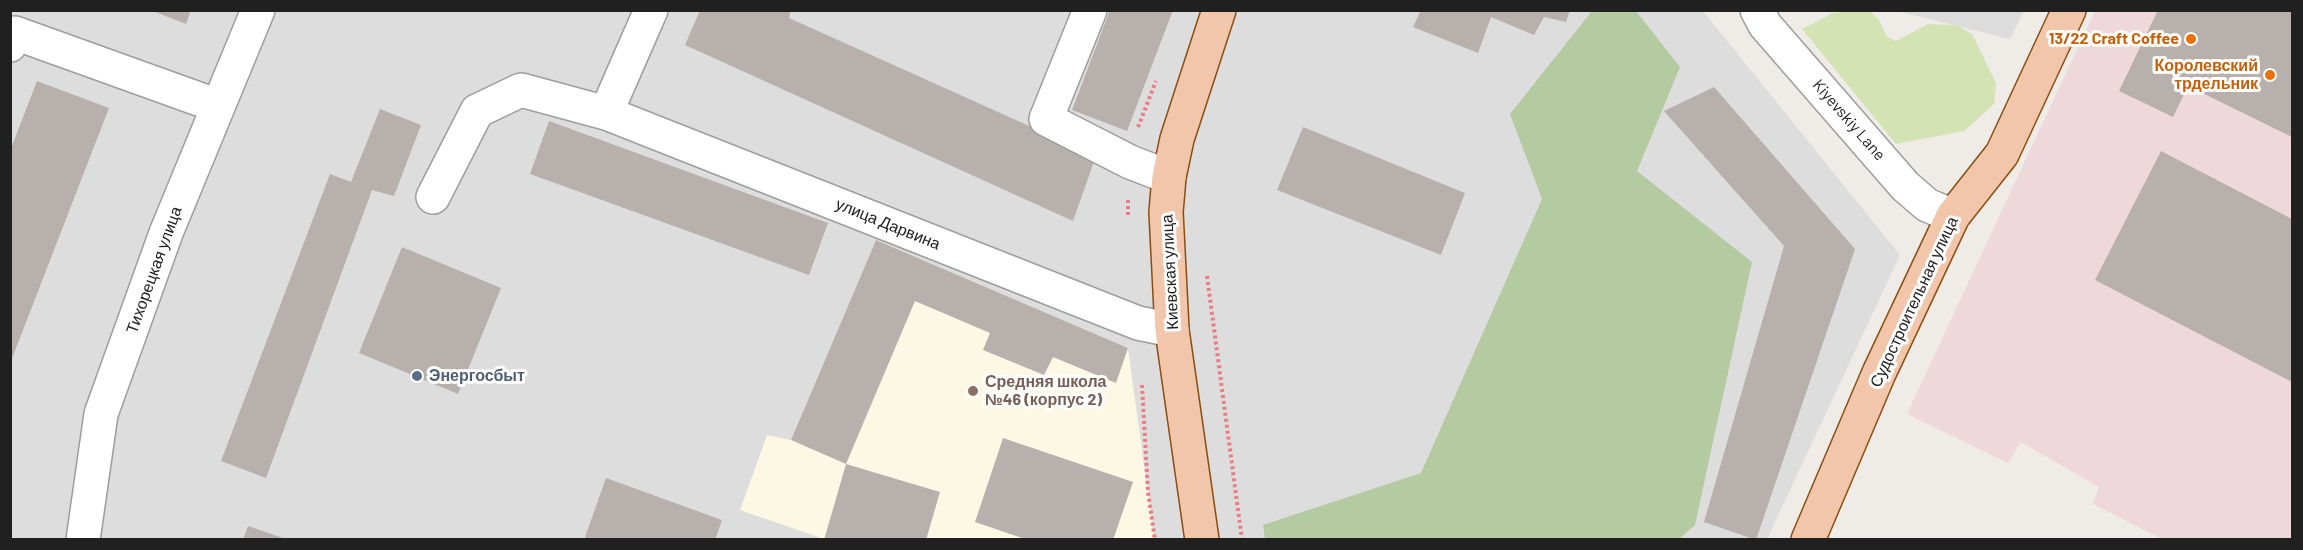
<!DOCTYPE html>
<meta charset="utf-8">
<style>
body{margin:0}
#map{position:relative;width:2303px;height:550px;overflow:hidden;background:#efebe7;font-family:Barlow,sans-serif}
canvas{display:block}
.frame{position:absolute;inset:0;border:12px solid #202020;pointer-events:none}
</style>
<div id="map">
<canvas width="2303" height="550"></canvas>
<div class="frame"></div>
</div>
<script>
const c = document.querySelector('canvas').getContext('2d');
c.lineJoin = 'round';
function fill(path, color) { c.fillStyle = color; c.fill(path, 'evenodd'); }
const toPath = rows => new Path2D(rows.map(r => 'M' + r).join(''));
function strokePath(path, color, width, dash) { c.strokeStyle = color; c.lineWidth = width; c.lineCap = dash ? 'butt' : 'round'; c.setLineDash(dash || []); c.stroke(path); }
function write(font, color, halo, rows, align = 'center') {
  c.font = font + ' Barlow,sans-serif'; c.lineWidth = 6; c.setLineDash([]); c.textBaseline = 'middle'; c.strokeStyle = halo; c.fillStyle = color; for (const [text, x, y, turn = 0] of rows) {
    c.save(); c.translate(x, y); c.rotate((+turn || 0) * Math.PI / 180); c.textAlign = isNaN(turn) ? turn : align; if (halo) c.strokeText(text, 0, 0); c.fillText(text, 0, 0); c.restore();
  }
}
fill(toPath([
 [10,11,1703,11,1900,255,1767,539,11,539]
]), '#dedddd');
fill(toPath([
 [2095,11,2292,11,2292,539,2162,539,2093,504,2099,487,2021,442,2008,463,1907,414]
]), '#eed8db');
fill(toPath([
 [876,240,1128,348,1154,539,824,539,740,510,767,435,791,440]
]), '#fcf8e4');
fill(toPath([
 [1841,12,1871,12,1879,20,1887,37,1896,41,1928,24,1956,25,1972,34,1996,83,1994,104,1964,131,1896,144,1802,29,1833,13]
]), '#d3e3b3');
fill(toPath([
 [1592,11,1636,11,1680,67,1637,171,1752,262,1695,525,1678,540,1265,539,1263,525,1421,473,1542,199,1510,114]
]), '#b4caa1');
fill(toPath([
 [1897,11,2024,11,2010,39]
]), '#dcdcdc');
fill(toPath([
 [150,10,191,10,186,24],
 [700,10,791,10,789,18,1096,156,1073,221,685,45],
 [1110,10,1173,10,1127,131,1072,110],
 [1421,10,1570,10,1566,22,1544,17,1534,35,1491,17,1478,53,1413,27],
 [2158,10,2292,10,2292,137,2188,86,2173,117,2119,91],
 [37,81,109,108,11,361,10,151],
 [1714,87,1855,249,1756,540,1704,522,1784,246,1664,111],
 [380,109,421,125,394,196,372,190,266,478,221,461,330,174,351,182],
 [549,121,828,223,809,275,530,174],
 [1303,127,1465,193,1441,255,1277,190],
 [2161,151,2292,219,2292,382,2095,280],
 [876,240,1128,348,1116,383,1053,357,1044,375,983,350,990,333,915,301,846,464,940,492,926,540,824,540,846,464,791,440],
 [402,247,501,288,458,394,359,353],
 [1003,438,1133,482,1113,540,1028,540,975,522],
 [606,478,722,520,715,540,584,540],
 [248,526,286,539,286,540,243,540]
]), '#b8b0ad');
const minor = toPath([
 [1090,10,1046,119,1130,162,1169,177],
 [1757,10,1765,25,1905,186,1927,205,1953,216],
 [10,45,15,33,218,106],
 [606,113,651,10],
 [433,197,477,111,521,90,606,113,1138,323,1172,330],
 [83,540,101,414,166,233,258,10]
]);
const major = toPath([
 [1202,540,1172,330,1166,212,1169,177,1177,139,1219,10],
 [1808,540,1879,373,1953,216,2002,154,2069,10]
]);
strokePath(minor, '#9d9d9d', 36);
strokePath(major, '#8a4e11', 36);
strokePath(toPath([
 [1138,127,1156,81],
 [1128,200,1128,216],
 [1207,276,1242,540],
 [1142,385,1148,492,1155,540]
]), '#ea7d84', 4, [3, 3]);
strokePath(minor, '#fff', 33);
strokePath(major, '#f2c6aa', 33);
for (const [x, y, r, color] of [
 [2191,39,6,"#e8710a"],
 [2270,75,6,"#e8710a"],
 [417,376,6,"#5c6f8a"],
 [973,391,6,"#8d6e63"]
]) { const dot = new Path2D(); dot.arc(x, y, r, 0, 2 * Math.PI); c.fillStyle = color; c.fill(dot); strokePath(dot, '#fff', 2); }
write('bold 16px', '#c56008', '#fff', [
 ["13/22 Craft Coffee",2179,39],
 ["Королевский",2258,66],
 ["трдельник",2258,84]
], 'right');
write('16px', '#202020', '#fff', [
 ["Kiyevskiy Lane",1849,120,49],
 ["улица Дарвина",888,224,22],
 ["Тихорецкая улица",154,270,-70],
 ["Киевская улица",1170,272,-93],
 ["Судостроительная улица",1914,302,-65]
]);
write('bold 16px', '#4e5e75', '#fff', [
 ["Энергосбыт",429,376]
], 'left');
write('bold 16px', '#785e54', '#fff', [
 ["Средняя школа",985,382],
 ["№46 (корпус 2)",985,400]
], 'left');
</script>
